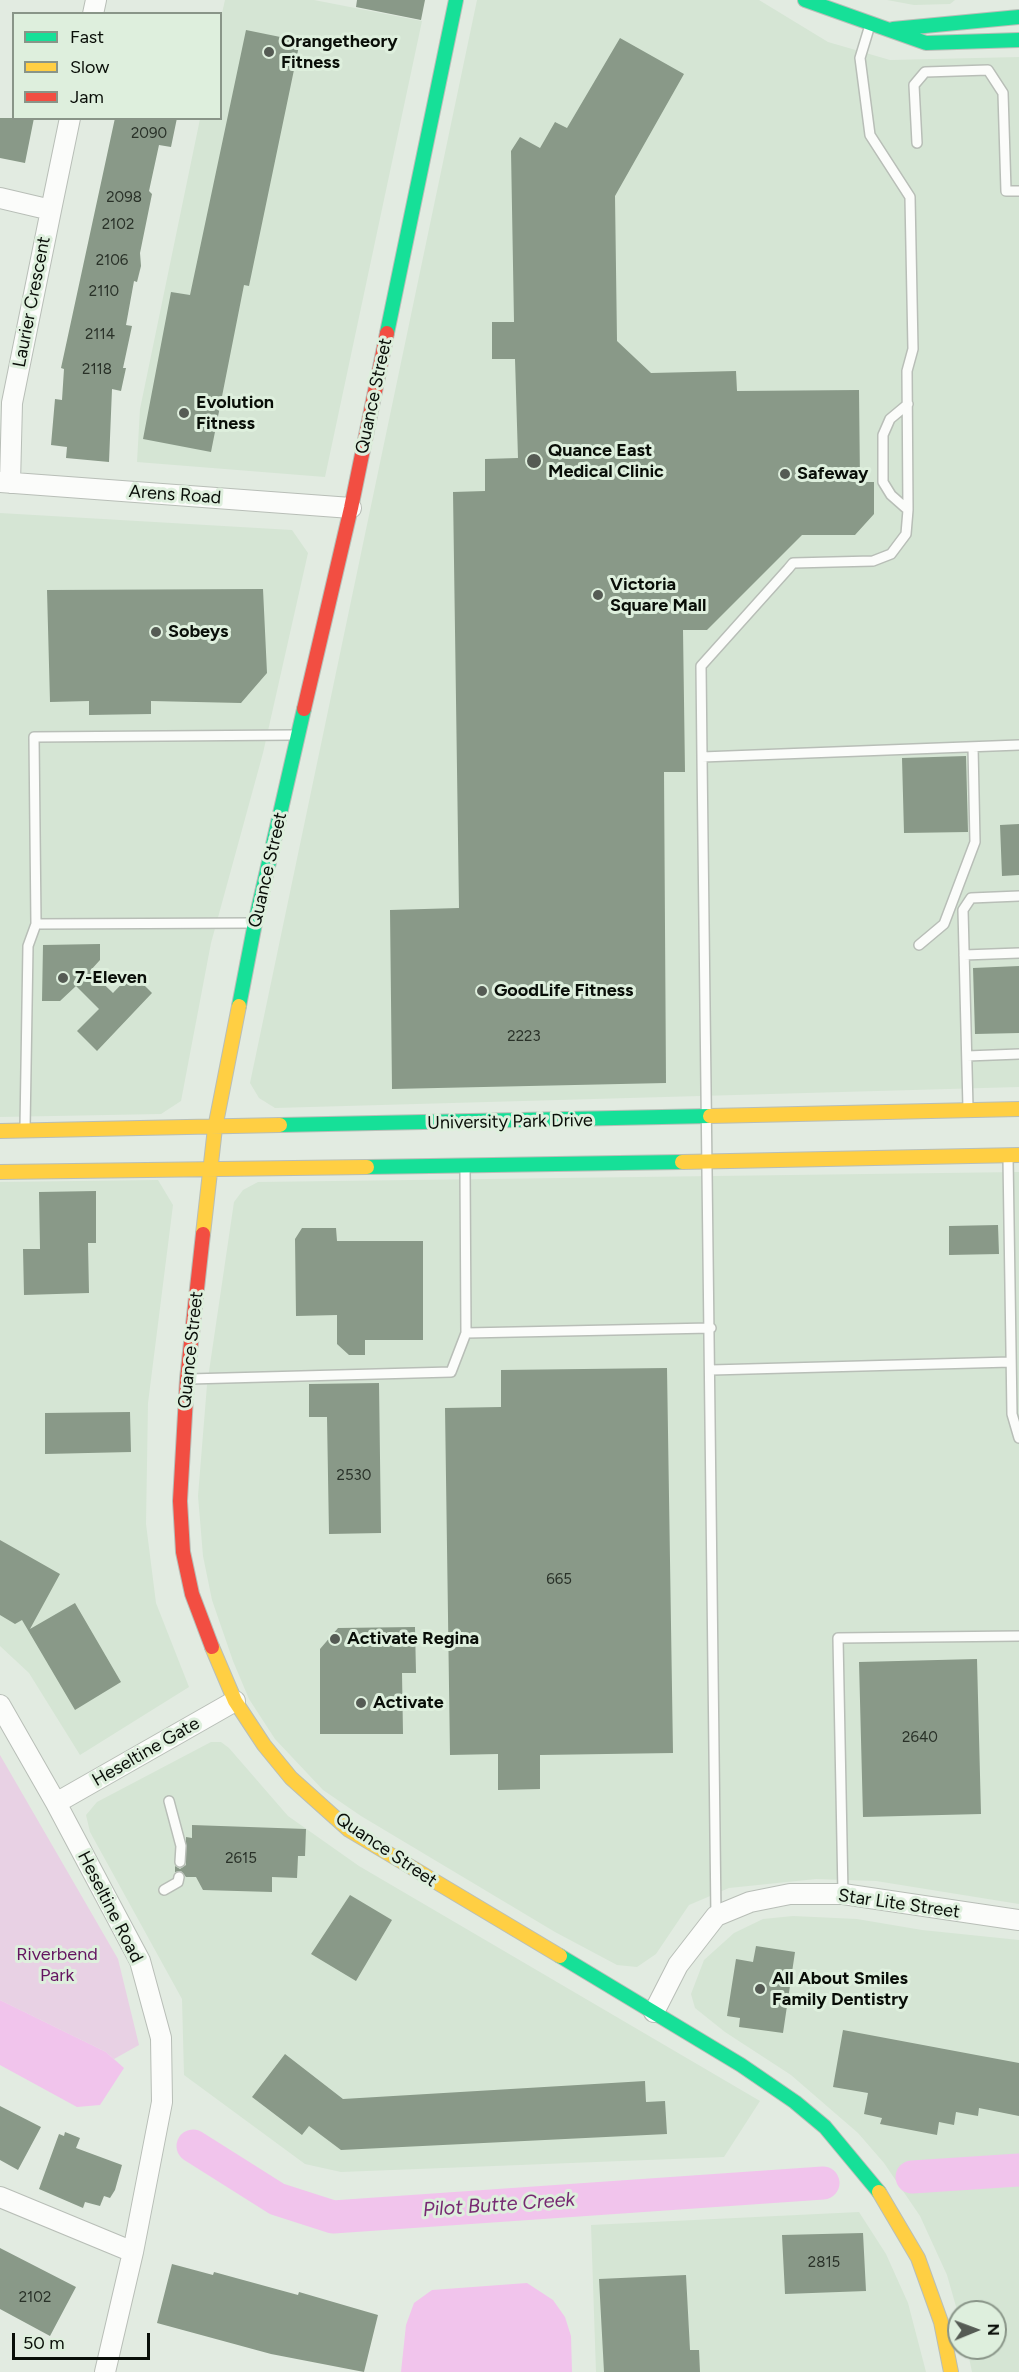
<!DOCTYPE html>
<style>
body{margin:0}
#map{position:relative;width:1019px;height:2372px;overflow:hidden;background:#e2ebe1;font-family:Figtree,sans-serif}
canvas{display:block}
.legend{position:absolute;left:12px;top:12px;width:210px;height:108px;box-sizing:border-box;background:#deefdd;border:2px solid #899588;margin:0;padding:8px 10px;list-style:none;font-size:18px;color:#090e08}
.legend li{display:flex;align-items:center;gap:12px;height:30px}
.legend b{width:30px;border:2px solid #899588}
.north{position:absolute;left:947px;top:2300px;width:60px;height:60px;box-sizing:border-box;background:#deefdd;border:2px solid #899588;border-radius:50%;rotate:89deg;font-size:16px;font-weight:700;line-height:24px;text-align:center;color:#090e08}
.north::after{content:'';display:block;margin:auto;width:21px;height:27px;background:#555b54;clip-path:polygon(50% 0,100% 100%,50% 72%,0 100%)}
.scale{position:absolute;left:12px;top:2333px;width:138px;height:27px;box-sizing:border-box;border:3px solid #090e08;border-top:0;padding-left:8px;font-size:18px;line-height:21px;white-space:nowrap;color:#090e08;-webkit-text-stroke:4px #deefdd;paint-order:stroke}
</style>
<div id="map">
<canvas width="1019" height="2372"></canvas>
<ul class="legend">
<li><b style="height:8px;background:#16e098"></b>Fast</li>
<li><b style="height:8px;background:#ffcf43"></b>Slow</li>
<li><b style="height:8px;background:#f24e42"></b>Jam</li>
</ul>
<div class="north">N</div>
<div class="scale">50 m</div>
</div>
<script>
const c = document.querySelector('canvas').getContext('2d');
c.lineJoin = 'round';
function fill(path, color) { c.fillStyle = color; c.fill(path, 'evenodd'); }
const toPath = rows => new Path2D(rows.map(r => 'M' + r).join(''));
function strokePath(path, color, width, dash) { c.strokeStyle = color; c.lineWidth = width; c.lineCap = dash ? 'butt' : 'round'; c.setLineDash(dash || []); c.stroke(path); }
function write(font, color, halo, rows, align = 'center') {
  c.font = font + ' Figtree,sans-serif'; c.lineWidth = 6; c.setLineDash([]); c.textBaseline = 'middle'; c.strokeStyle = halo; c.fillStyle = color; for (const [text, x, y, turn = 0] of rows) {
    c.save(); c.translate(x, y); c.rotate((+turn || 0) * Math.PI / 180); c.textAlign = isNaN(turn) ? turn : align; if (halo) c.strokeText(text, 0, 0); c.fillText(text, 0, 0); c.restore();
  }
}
fill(toPath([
 [225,0,314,0,422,21,325,477,137,462,140,409,200,119,220,118,220,22],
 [477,0,759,0,828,42,890,60,1019,57,1019,1087,275,1108,259,1098,250,1083],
 [887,0,955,0,950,4,914,5],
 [0,513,292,530,308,553,263,753,211,943,181,1101,161,1114,0,1117],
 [1019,1172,1019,1904,876,1881,816,1879,729,1888,689,1905,656,1954,637,1967,617,1965,555,1932,361,1816,323,1790,275,1739,249,1699,233,1661,212,1600,203,1556,198,1496,207,1385,234,1202,243,1190,258,1182],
 [158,1180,173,1205,148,1403,146,1524,156,1603,189,1687,80,1755,29,1673,0,1646,0,1182],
 [211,1742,221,1742,229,1748,288,1816,359,1866,760,2101,724,2157,341,2172,305,2164,184,2075,182,1999,90,1832,86,1815,97,1802],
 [793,1916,857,1919,922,1930,1019,1940,1019,2372,972,2372,967,2348,995,2348,995,2312,959,2312,959,2317,947,2275,920,2216,884,2163,858,2133,791,2075,725,2032,695,2008,691,1994,704,1960,734,1933,763,1919],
 [859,2212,886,2254,908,2303,926,2372,596,2372,591,2225]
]), '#d5e5d4');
fill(toPath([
 [0,1755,118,1959,139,2045,114,2059,106,2052,0,2000]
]), '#e8d1e4');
fill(toPath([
 [0,2000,106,2052,124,2068,100,2105,77,2107,0,2065],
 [527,2283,553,2300,565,2317,571,2336,572,2372,401,2372,406,2325,414,2303,432,2290]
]), '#f1c4ec');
strokePath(toPath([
 [193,2146,277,2199,333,2217,823,2183],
 [912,2177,1019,2170]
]), '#f1c4ec', 33);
fill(toPath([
 [357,0,425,0,421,20,356,7],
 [246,30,300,41,249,286,244,285,211,452,143,439,171,292,190,295],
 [620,38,684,74,615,196,617,341,651,373,736,371,737,391,859,390,860,482,874,482,874,514,855,535,802,535,707,630,683,630,685,772,664,772,666,1083,392,1089,390,910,459,908,453,492,485,491,485,459,518,458,515,359,492,359,492,322,514,322,511,151,520,137,540,148,555,122,567,128],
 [0,118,34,118,25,163,0,158],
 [115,118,177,118,171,147,159,145,149,191,152,194,140,253,141,266,137,282,134,281,126,325,132,326,123,368,126,368,121,391,112,389,109,462,66,458,67,447,51,445,55,399,62,400,64,369,61,368],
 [263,589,267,673,241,703,151,701,151,714,89,715,89,701,50,702,47,590],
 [966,756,968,832,904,833,902,758],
 [1019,824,1019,875,1002,876,1000,825],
 [100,944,100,960,90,971,113,993,132,973,152,993,97,1051,77,1031,99,1009,76,986,60,1001,42,1001,43,945],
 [1019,966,1019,1033,975,1034,973,968],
 [96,1191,96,1243,88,1243,89,1293,24,1295,23,1249,40,1249,39,1192],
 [998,1225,999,1254,949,1255,949,1226],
 [302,1228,336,1228,337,1241,423,1241,423,1340,365,1340,365,1355,349,1355,337,1344,337,1315,296,1316,295,1239],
 [667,1368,673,1753,540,1755,540,1789,498,1790,498,1754,450,1755,445,1408,501,1407,501,1370],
 [379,1383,381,1533,329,1534,327,1417,309,1417,309,1384],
 [130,1412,131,1452,45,1454,45,1413],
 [0,1540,60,1574,30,1629,75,1603,121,1682,75,1710,22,1620,15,1624,0,1615],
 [415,1627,416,1673,402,1673,403,1734,320,1734,320,1649,338,1628],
 [977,1659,981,1814,863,1817,859,1662],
 [192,1825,306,1829,305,1856,298,1856,297,1878,272,1877,272,1892,203,1890,196,1877,186,1877,181,1871,175,1872,175,1866,180,1869,186,1865,186,1837,192,1838],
 [350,1895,392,1920,356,1981,311,1954],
 [756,1946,795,1952,783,2033,739,2027,740,2018,727,2016,736,1959,753,1962],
 [843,2030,1019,2063,1019,2116,979,2108,978,2116,956,2112,954,2125,939,2122,937,2135,880,2124,882,2118,864,2114,868,2093,833,2087],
 [285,2054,343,2099,645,2081,646,2102,665,2101,667,2134,341,2150,309,2126,302,2135,252,2097],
 [0,2106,41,2127,18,2170,0,2160],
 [65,2132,80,2138,76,2148,122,2165,115,2190,110,2198,104,2196,100,2206,85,2202,83,2208,39,2189,59,2134,64,2136],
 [863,2233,866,2291,785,2294,782,2235],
 [0,2248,76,2287,50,2336,0,2309],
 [172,2264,213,2275,214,2272,298,2295,299,2292,378,2315,364,2372,271,2354,157,2323],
 [686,2275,690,2350,699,2350,700,2372,604,2372,599,2279]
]), '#899988');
const lane = toPath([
 [917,143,914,85,925,72,988,70,1003,93,1006,191,1019,191],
 [908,404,890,419,883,435,883,482,891,495,908,510],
 [702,757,701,666,788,569,793,563,873,561,891,554,906,534,908,510,907,371,913,349,910,197,870,135,860,58,870,25],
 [36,924,253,923],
 [919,945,944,924,975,842,973,747],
 [964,955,1019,953],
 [967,1056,1019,1054],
 [968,1108,963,910,971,898,1019,896],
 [25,1128,28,946,36,924,34,737,294,735],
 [1008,1158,1012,1414,1019,1438],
 [466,1333,711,1328],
 [711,1370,1011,1362],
 [189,1379,451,1372,466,1333,465,1167],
 [169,1801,181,1846,180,1862],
 [164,1890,178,1882,179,1877],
 [843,1894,838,1638,1019,1636],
 [716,1916,702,757,1019,745]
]);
const street = toPath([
 [93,14,96,0],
 [0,198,51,210,12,403,10,483],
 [51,210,70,118],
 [0,482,351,508],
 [0,1705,56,1803,140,1961,161,2038,162,2102,133,2252,105,2372],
 [56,1803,235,1701],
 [654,2012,678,1965,716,1916,750,1902,790,1894,843,1894,1019,1920],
 [0,2197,133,2252]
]);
const fast = toPath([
 [805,0,926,43,1019,40],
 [893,29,1019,17],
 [387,333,456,0],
 [239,1006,255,923,304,709],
 [280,1125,710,1116],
 [367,1167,682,1162],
 [560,1956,741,2065,795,2102,825,2127,879,2192]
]);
const slow = toPath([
 [710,1116,1019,1109],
 [0,1131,280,1125],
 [682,1162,1019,1155],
 [0,1172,367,1167],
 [203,1234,215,1128,239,1006],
 [212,1647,235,1701,264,1745,291,1778,349,1830,560,1956],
 [879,2192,918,2258,941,2322,951,2372]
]);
const jam = toPath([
 [304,709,351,508,387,333],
 [203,1234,187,1379,180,1501,183,1552,192,1594,212,1647]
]);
strokePath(lane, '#b8beb7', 12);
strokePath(street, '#b8beb7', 22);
strokePath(fast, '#b8beb7', 16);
strokePath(slow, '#b8beb7', 16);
strokePath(jam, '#b8beb7', 16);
strokePath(lane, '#fbfcfa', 9);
strokePath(street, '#fbfcfa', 20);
strokePath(fast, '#16e098', 14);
strokePath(slow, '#ffcf43', 14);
strokePath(jam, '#f24e42', 14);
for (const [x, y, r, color] of [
 [269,52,6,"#555b54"],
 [184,413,6,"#555b54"],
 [534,461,8,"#555b54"],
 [785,474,6,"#555b54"],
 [598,595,6,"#555b54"],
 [156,632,6,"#555b54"],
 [63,978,6,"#555b54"],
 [482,991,6,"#555b54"],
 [335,1639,6,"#555b54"],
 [361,1703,6,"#555b54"],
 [760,1989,6,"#555b54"]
]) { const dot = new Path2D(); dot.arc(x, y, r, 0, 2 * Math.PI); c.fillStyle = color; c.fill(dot); strokePath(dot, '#deefdd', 2); }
write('15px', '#293128', null, [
 ["2090",149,134],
 ["2098",124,198],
 ["2102",118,225],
 ["2106",112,261],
 ["2110",104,292],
 ["2114",100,335],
 ["2118",97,370],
 ["2223",524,1037],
 ["2530",354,1476],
 ["665",559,1580],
 ["2640",920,1738],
 ["2615",241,1859],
 ["2815",824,2263],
 ["2102",35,2298]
]);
write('bold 18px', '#090e08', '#deefdd', [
 ["Orangetheory",281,42],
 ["Fitness",281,63],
 ["Evolution",196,403],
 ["Fitness",196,424],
 ["Quance East",548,451],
 ["Medical Clinic",548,472],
 ["Safeway",797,474],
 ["Victoria",610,585],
 ["Square Mall",610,606],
 ["Sobeys",168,632],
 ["7-Eleven",75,978],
 ["GoodLife Fitness",494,991],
 ["Activate Regina",347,1639],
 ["Activate",373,1703],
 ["All About Smiles",772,1979],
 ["Family Dentistry",772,2000]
], 'left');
write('18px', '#090e08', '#deefdd', [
 ["Laurier Crescent",32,302,-79],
 ["Quance Street",374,396,-78],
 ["Arens Road",175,495,4],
 ["Quance Street",268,870,-77],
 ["University Park Drive",510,1122,-1],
 ["Quance Street",191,1350,-84],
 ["Heseltine Gate",146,1752,-30],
 ["Quance Street",386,1850,34],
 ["Star Lite Street",899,1904,8],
 ["Heseltine Road",110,1907,63]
]);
write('18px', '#641460', '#deefdd', [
 ["Riverbend",57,1955],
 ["Park",57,1976]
]);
write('italic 20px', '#772972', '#deefdd', [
 ["Pilot Butte Creek",499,2205,-4]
]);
</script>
